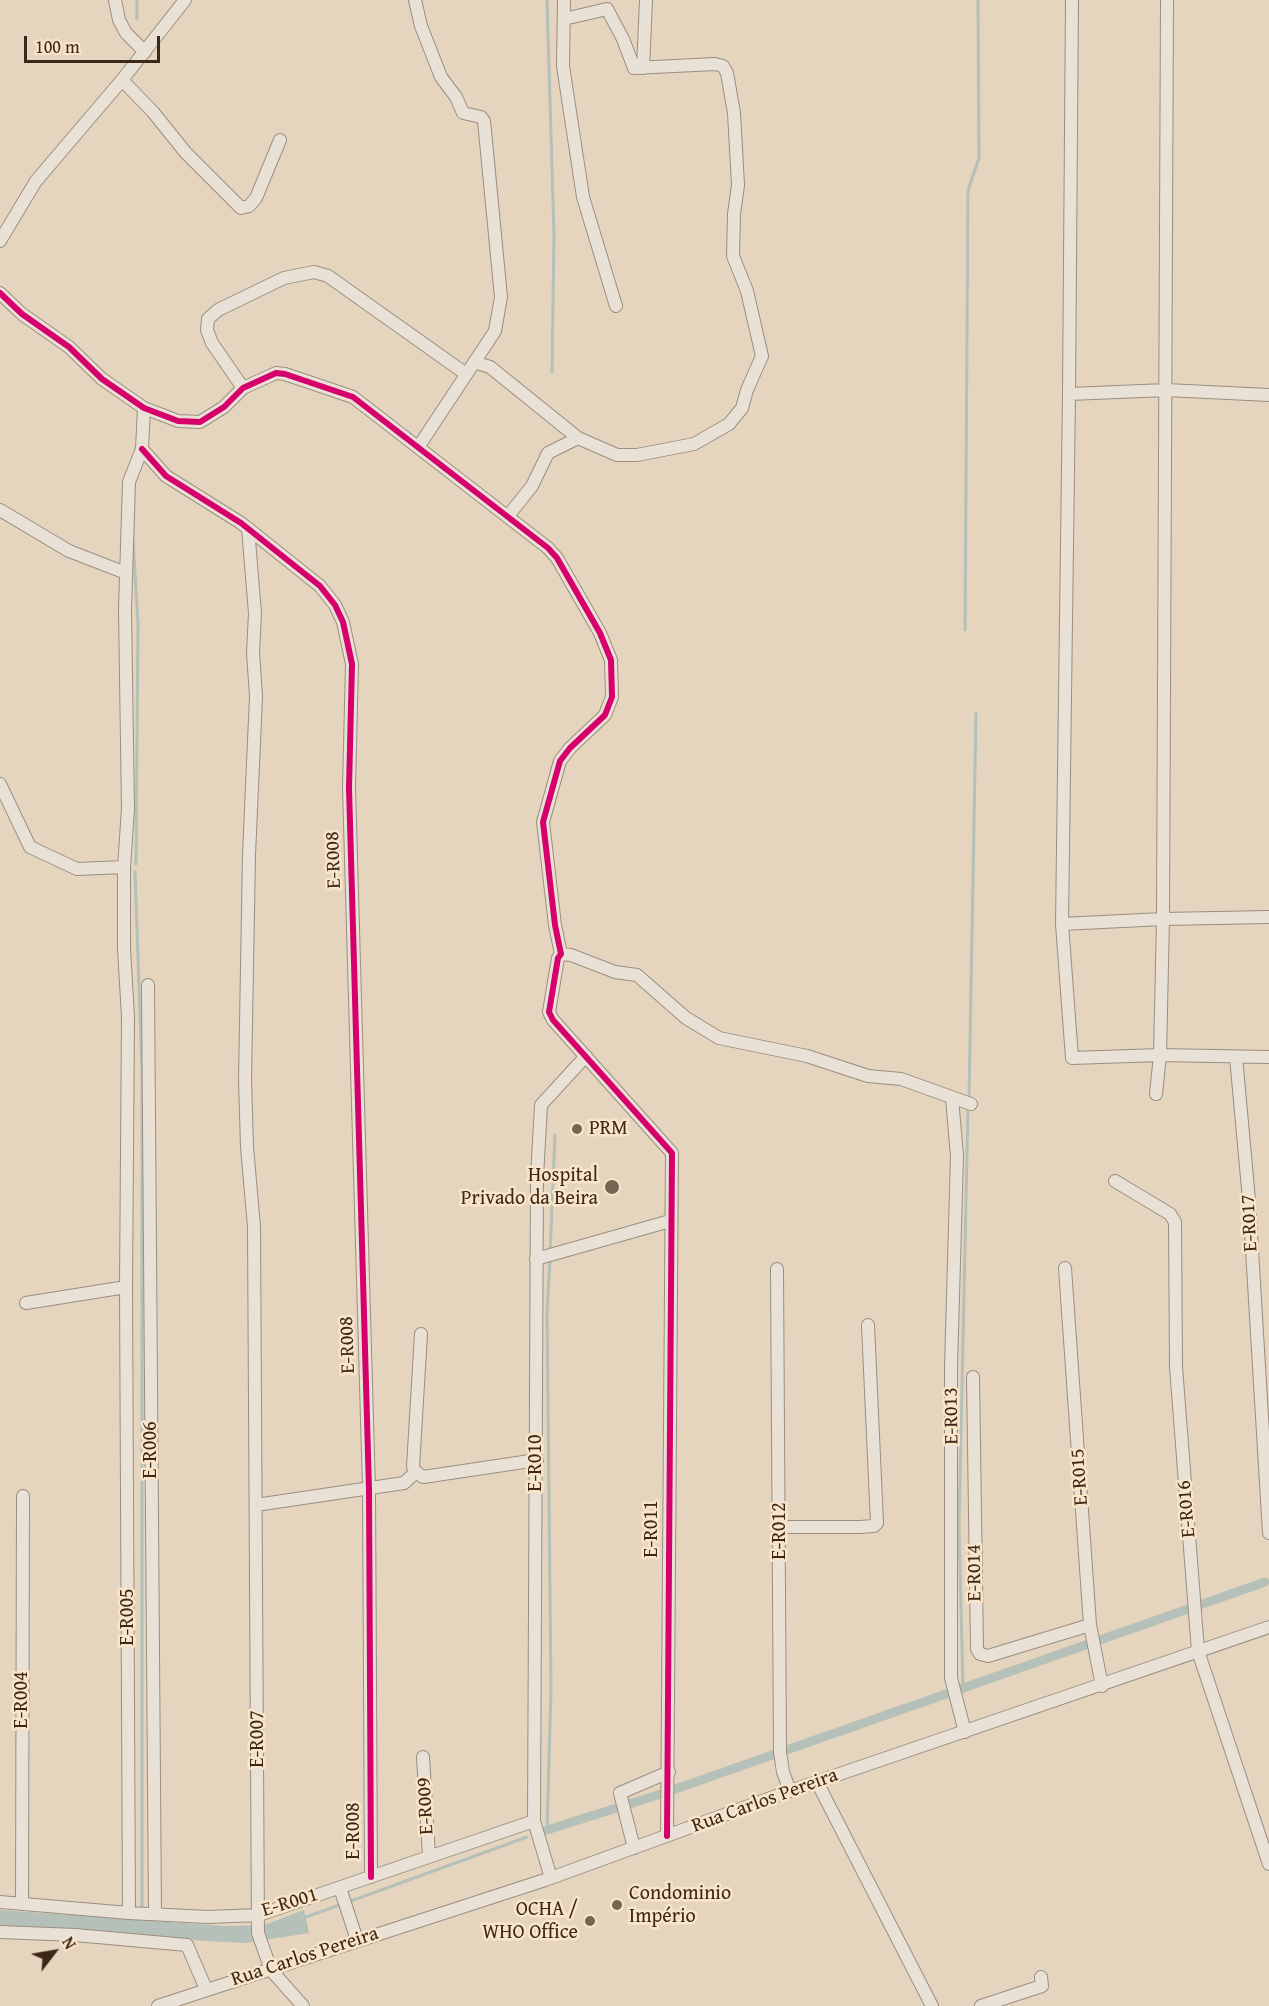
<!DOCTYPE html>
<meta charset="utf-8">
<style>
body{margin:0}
#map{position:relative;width:1269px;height:2006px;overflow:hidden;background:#e6d5be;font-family:"Gentium Book Plus",serif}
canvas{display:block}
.north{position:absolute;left:24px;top:1922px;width:60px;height:60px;-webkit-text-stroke:4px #f9e5ca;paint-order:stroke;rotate:59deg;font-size:16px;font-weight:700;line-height:24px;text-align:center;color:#3d2719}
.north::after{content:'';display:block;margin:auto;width:21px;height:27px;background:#3d2719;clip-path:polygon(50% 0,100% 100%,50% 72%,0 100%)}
.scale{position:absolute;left:24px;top:36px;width:136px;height:27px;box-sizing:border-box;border:3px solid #3d2719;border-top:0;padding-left:8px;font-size:18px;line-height:21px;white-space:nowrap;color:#3d2719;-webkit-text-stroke:4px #f9e5ca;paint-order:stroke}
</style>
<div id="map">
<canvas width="1269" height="2006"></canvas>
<div class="north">N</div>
<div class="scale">100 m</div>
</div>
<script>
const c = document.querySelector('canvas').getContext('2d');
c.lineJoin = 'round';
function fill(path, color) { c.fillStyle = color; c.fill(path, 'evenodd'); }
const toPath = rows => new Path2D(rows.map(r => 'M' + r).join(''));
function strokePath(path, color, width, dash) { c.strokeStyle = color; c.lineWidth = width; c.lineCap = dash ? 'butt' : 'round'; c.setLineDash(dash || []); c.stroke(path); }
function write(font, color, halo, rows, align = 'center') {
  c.font = font + ' "Gentium Book Plus",serif'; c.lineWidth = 5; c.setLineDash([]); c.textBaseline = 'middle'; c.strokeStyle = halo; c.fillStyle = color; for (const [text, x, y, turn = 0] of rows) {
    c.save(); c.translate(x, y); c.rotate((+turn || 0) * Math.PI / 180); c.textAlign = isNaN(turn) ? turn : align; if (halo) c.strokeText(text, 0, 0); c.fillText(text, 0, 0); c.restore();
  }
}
fill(toPath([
 [0,1910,225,1926,264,1925,304,1910,309,1933,246,1943,189,1940,0,1925]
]), '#b5c0b8');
strokePath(toPath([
 [137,0,137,19],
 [547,0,554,235,552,372],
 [133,539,138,624,136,864],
 [965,630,968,190,979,158,978,0],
 [135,872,142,1073,142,1911],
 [969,1098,976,713],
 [550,1253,555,1135],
 [963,1687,959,1526,968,1108],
 [547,1830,551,1689,547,1312,550,1259],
 [348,1902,527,1837],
 [303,1918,342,1904]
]), '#b5c0b8', 3);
strokePath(toPath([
 [547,1830,667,1792,1265,1582]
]), '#b5c0b8', 9);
const minor = toPath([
 [115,0,119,20,126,33,145,52],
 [415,0,421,26,441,77,456,97,463,113,481,117,484,121,501,297,495,331,419,446],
 [564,0,563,66,583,197,616,306],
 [1072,0,1069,394,1166,390,1269,395],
 [1167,0,1163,919,1269,917],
 [643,68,646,0],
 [122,80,153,112,186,153,241,208,249,206,256,198,280,140],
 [0,241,36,181,122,80,185,0],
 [0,293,22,314,69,347,102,379,144,408,178,421,200,422,224,407,243,388,276,373,285,374,353,397,548,548,557,558,600,633,611,660,612,697,605,715,570,748,560,761,543,822,555,925,561,954,558,958,549,1012,553,1020,672,1153,667,1836],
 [474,362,490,367,578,438,617,455,637,455,694,444,729,424,742,408,747,390,762,356,747,291,733,256,734,214,738,185,734,113,727,73,723,66,715,64,634,68,623,39,607,9,564,19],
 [243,388,212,343,207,330,208,319,218,310,284,278,314,272,328,276,466,374],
 [1069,394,1062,924,1072,1058,1160,1055,1269,1057],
 [142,449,166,476,241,523,320,586,335,605,343,622,352,664,349,788,369,1489,371,1877],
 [0,510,69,551,126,573],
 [508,516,532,486,548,453,578,438],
 [248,528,255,613,253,653,256,696,249,855,245,1080,247,1147,254,1227,258,1933,271,1970,303,2006],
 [0,784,30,847,77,869,124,867],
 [1062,924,1163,919,1160,1055,1156,1094],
 [561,954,571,955,615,972,637,975,686,1018,719,1038,807,1056,868,1076,901,1079,971,1104],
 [148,985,155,1914],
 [1236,1057,1249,1200,1269,1533],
 [952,1098,957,1156,951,1367,951,1678,965,1732],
 [1115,1181,1170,1214,1175,1222,1176,1367,1198,1651,1269,1864],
 [536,1259,670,1221],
 [1065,1268,1090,1625,1102,1686],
 [777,1269,780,1752,783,1772,790,1791],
 [26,1303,126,1287],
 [421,1334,413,1467,416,1472,423,1477,537,1460],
 [973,1377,977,1649,980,1654,988,1656,1090,1625],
 [256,1505,404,1483,416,1472],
 [780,1527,860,1527,874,1526,877,1523,868,1325],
 [423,1757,429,1856],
 [817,1782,932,2006],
 [634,1848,620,1793,669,1772],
 [551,1878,534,1821,537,1177,541,1105,586,1056],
 [340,1888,357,1940],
 [0,1902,129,1913,208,1917,259,1915,534,1821],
 [22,1904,23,1496],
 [129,1913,126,1287,128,1017,124,949,124,867,128,809,125,610,129,482,142,449,144,408],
 [0,1932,75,1935,187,1945,206,1989],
 [158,2006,545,1880,790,1791,1269,1627],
 [981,2006,1042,1986,1041,1977]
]);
strokePath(minor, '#9a8e80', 14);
strokePath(minor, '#e9e1d5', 12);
strokePath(toPath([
 [0,293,22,314,69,347,102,379,144,408,178,421,200,422,224,407,243,388,276,373,285,374,353,397,548,548,557,558,600,633,611,660,612,697,605,715,570,748,560,761,543,822,555,925,561,954,558,958,549,1012,553,1020,672,1153,667,1836],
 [142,449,166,476,241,523,320,586,335,605,343,622,352,664,349,788,369,1489,371,1877]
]), '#d6006c', 6);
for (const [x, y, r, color] of [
 [577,1129,6,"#786453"],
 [612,1187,8,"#786453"],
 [617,1905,6,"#786453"],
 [590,1921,6,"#786453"]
]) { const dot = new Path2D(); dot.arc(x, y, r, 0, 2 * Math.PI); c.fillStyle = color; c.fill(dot); strokePath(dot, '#f9e5ca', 2); }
write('20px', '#3d2719', '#f9e5ca', [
 ["E-R008",334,860,-92],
 ["E-R017",1250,1223,-93],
 ["E-R008",348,1345,-92],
 ["E-R013",952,1416,-91],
 ["E-R006",151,1450,-90],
 ["E-R010",536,1463,-90],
 ["E-R015",1080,1477,-94],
 ["E-R016",1187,1509,-95],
 ["E-R011",652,1529,-90],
 ["E-R012",780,1531,-90],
 ["E-R014",975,1573,-91],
 ["E-R005",128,1617,-90],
 ["E-R004",22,1700,-90],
 ["E-R007",258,1739,-90],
 ["Rua Carlos Pereira",765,1801,-20],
 ["E-R009",426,1806,-93],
 ["E-R008",354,1831,-90],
 ["E-R001",290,1903,-17],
 ["Rua Carlos Pereira",305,1957,-18]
]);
write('20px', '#3d2719', '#f9e5ca', [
 ["PRM",589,1129],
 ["Hospital",598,1176,"right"],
 ["Privado da Beira",598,1199,"right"],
 ["Condominio",629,1894],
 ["Império",629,1917],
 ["OCHA /",578,1910,"right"],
 ["WHO Office",578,1933,"right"]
], 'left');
</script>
